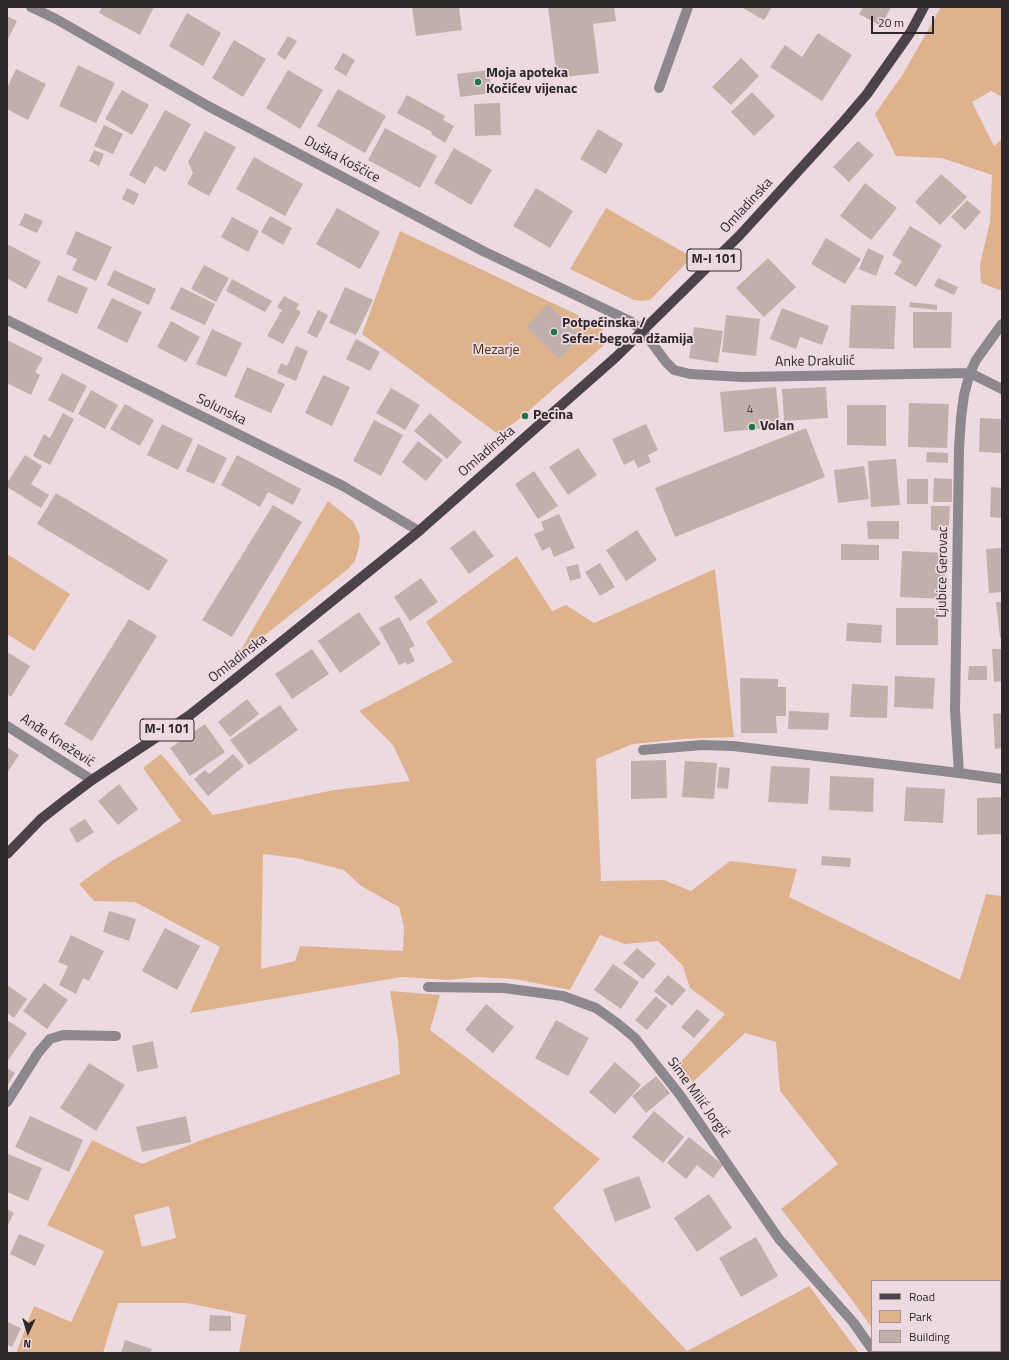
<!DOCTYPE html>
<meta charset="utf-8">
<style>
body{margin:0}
#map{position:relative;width:1009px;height:1360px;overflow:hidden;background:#eddae0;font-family:"Titillium Web",sans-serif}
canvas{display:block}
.frame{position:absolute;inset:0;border:8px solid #2e282a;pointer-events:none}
.legend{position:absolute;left:871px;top:1280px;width:130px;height:72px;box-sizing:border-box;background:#eddae0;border:1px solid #a19397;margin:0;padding:5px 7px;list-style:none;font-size:12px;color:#2e282a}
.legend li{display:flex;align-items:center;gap:8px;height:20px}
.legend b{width:20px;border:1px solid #a19397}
.north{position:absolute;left:8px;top:1312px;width:40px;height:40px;-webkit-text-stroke:3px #eddae0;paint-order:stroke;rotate:184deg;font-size:11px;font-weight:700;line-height:16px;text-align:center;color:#2e282a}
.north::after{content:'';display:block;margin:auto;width:14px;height:18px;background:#2e282a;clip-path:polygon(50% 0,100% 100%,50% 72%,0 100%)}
.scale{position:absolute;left:871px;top:16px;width:63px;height:18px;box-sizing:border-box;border:2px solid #2e282a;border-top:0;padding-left:5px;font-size:12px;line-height:14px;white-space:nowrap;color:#2e282a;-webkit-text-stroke:3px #eddae0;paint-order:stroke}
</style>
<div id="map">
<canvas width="1009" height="1360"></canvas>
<div class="frame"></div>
<ul class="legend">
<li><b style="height:5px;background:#4b424b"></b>Road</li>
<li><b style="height:11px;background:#dfb28e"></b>Park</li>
<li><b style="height:11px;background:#c1afac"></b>Building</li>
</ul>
<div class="north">N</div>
<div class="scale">20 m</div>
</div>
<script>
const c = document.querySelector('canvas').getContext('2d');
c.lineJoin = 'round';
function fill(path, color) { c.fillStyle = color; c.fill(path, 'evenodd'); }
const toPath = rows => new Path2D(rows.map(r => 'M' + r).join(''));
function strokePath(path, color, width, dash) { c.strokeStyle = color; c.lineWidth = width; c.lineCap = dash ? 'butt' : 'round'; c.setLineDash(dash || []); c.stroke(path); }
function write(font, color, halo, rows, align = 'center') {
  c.font = font + ' "Titillium Web",sans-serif'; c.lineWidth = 3.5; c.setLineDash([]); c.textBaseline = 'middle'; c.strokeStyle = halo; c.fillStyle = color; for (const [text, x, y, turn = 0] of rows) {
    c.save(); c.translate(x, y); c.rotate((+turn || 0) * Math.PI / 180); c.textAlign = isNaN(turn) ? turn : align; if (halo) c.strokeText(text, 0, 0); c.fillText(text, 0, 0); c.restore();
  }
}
fill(toPath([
 [941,7,1002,7,1002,97,991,91,972,102,994,146,1002,139,1002,291,981,283,980,264,990,222,992,175,942,158,896,156,875,114,903,74],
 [606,208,692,257,650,300,642,301,634,300,570,269],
 [400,231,601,326,606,341,602,347,518,420,498,434,362,334],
 [328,501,353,521,360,536,359,547,355,561,348,569,236,658],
 [7,554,70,594,34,651,7,634],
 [517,556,552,611,566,605,594,623,715,569,734,737,683,739,633,744,596,759,601,881,664,880,691,891,730,861,797,869,789,897,960,980,986,894,1002,896,1002,1353,890,1353,888,1351,1000,1351,1000,1281,872,1281,872,1328,852,1300,781,1209,838,1164,780,1091,776,1042,745,1033,693,1082,677,1066,725,1014,690,988,683,966,658,941,625,944,600,935,570,990,515,979,478,977,449,980,401,977,190,1013,220,947,135,902,94,901,79,884,110,862,181,821,143,768,161,754,213,815,334,790,410,781,393,745,359,711,453,662,426,622],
 [263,854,296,858,344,870,361,886,399,907,404,927,403,951,300,946,295,961,261,969],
 [390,991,440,995,430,1030,600,1159,553,1208,687,1351,809,1286,859,1353,239,1353,246,1315,187,1303,118,1303,103,1353,16,1353,34,1306,71,1322,104,1251,47,1225,92,1140,142,1164,204,1139,400,1074,398,1041],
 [169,1206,176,1238,142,1247,134,1215]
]), '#dfb28e');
fill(toPath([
 [102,7,154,7,140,35,99,13],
 [412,7,459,7,462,30,416,36],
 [548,7,614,7,616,21,593,24,599,73,557,78],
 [741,7,772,7,764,20],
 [863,7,891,7,881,26,859,14],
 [187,13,221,33,203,66,169,46],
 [7,16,17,21,7,41],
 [818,33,852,55,822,101,770,67,785,45,802,57],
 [288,36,297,41,285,60,277,54],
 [234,40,266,59,243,97,212,78],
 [343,53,355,60,346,76,334,69],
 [741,58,759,76,731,105,712,87],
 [78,65,115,83,96,123,59,106],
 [16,69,46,84,28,120,7,109,7,88],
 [288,70,323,90,300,129,266,108],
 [489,70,492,93,460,97,457,74],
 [338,89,386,116,365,153,317,126],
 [122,90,149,105,132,135,105,119],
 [752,92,775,116,754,136,731,112],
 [407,95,445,116,443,120,454,126,445,143,431,134,432,132,397,113],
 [500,103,501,135,475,136,474,104],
 [165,110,191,124,165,172,155,166,145,184,129,175],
 [104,125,123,134,113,154,94,146],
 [385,128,437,156,420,188,368,160],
 [598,129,623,144,606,174,580,159],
 [205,131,236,147,209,196,187,184,193,173,188,162],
 [858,141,874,155,849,182,833,167],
 [454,148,492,170,471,205,434,183],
 [94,150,104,154,99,166,89,161],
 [254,157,303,184,285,216,236,189],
 [941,174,967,197,940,225,915,202],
 [865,183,897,208,871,240,840,216],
 [127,188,139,194,134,205,122,199],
 [536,188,573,211,550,248,513,226],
 [967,200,981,212,965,230,951,217],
 [337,208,380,232,360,269,316,244],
 [25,213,43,221,37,233,19,225],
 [270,216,292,228,283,245,261,232],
 [232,217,259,231,248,252,221,237],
 [910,226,942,245,916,287,894,274,902,261,892,255],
 [76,231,112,247,96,281,72,270,77,259,66,254],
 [826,238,861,259,845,284,811,264],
 [7,244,41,262,26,289,7,278],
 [868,248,884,256,876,276,859,269],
 [768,258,796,287,764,317,736,288],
 [204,265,229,278,216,302,191,289],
 [114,270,156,289,149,305,107,285],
 [58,275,88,288,77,314,47,301],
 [938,278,958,287,954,295,934,286],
 [232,279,272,301,265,312,226,291],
 [181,287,215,304,205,325,170,309],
 [345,287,373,300,356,335,329,323],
 [284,296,299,304,296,309,301,312,283,344,267,336,282,310,277,307],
 [112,298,142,312,127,343,97,328],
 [910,302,937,305,937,310,909,307],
 [548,304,581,336,559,359,526,327],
 [851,305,896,306,894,349,849,348],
 [782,308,829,326,822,345,800,337,796,349,770,339],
 [318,310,328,315,317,338,307,333],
 [913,312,952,312,951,348,913,348],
 [726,315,760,319,756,356,722,352],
 [171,321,200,337,186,362,157,347],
 [694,327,723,331,718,363,689,358],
 [212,329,242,343,226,377,196,364],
 [356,339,380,352,370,371,346,359],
 [7,340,43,358,35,372,40,375,31,395,7,383],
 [296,346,308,351,296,381,277,373,281,363,287,366],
 [247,367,285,384,271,413,234,397],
 [62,373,87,386,73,413,48,400],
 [323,375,350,387,332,426,305,413],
 [776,387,780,427,724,432,720,392],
 [826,387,828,418,784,421,782,389],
 [391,388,420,405,405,430,376,413],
 [91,390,118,405,105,429,78,414],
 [909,403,949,404,947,448,908,447],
 [125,404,154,420,140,446,110,429],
 [847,405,886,405,886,446,847,445],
 [63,413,74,419,50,465,33,456,44,434,50,438],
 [430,413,462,442,447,459,414,431],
 [980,418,1002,419,1002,453,979,452],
 [374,420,403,435,381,476,353,461],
 [162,424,193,439,178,470,147,455],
 [646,424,658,450,648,455,651,462,638,468,634,460,624,465,612,439],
 [806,428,825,477,675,537,655,488],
 [418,441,443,460,426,481,402,462],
 [198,444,227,458,214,484,186,471],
 [578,448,597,475,568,495,549,467],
 [927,452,948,453,948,463,926,462],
 [25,455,42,466,31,484,49,495,41,508,7,487,7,483],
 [237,455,301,489,293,505,268,492,260,507,221,485],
 [896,459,900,505,871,507,868,461],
 [864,466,869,499,838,503,834,470],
 [534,471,558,506,538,519,515,484],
 [934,478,952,479,952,502,933,502],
 [907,479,928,479,928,504,907,504],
 [991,487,1002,488,1002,518,990,517],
 [56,493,168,560,149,591,37,524],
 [273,505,302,522,232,637,202,620],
 [931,506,950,506,949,526,940,526,940,531,931,530],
 [559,514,575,548,554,557,550,547,542,551,534,534,544,530,541,522],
 [867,521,899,521,899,539,868,539],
 [474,530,494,556,469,574,450,548],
 [637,530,657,560,626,581,606,550],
 [841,544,879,545,879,560,841,560],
 [1002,548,1002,592,989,593,986,549],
 [902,551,946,553,944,599,900,597],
 [600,563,615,587,600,596,585,572],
 [578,564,581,578,570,581,566,567],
 [421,578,438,602,410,621,394,597],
 [996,602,1002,602,1002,638,1000,638],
 [896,608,938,608,938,645,896,645],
 [359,612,381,644,340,673,318,641],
 [399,617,415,646,409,649,415,661,407,665,406,662,399,665,379,628],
 [129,619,157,636,92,741,64,724],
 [847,623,882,625,881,643,846,641],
 [312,649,329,674,292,699,275,674],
 [992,649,1002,649,1002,681,994,682],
 [7,652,30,666,11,697,7,694],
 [969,666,987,666,987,680,968,680],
 [895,676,935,678,933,709,894,707],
 [740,678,778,679,778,687,786,687,786,716,776,716,777,733,741,733],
 [852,684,888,686,887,718,850,717],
 [247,699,259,714,230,737,218,722],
 [280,705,298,730,249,765,230,740],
 [789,711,829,713,828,730,788,729],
 [1002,713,1002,748,995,749,993,714],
 [205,724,225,752,190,776,170,748],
 [7,747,19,755,7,773],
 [233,754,244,766,208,796,194,779,205,770,209,774],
 [666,760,667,798,631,799,631,761],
 [685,761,717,763,714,799,682,797],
 [771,766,810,768,808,804,768,802],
 [719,767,730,768,728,789,717,788],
 [830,776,874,778,873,812,829,810],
 [119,784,138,809,118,825,98,801],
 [906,787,945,789,943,823,904,821],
 [1002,797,1002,834,977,835,977,798],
 [85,819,94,832,77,843,69,829],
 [822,856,851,858,850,867,821,865],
 [109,911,136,919,129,941,103,932],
 [165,928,200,946,177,990,142,971],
 [71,935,104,951,89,981,83,978,76,994,59,985,68,966,58,962],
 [637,948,656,964,643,979,623,963],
 [613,964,639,982,621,1009,594,990],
 [668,975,686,990,672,1006,654,991],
 [44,983,68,1000,47,1029,23,1011],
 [7,985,27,999,14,1018,7,1013],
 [656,996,667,1006,647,1030,635,1020],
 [486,1004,514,1027,493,1053,465,1030],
 [697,1009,710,1020,694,1038,681,1027],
 [7,1020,27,1033,7,1062],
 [556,1020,589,1038,568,1076,535,1058],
 [153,1041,158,1068,137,1072,132,1046],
 [615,1062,641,1085,615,1114,589,1092],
 [89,1063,125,1085,96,1131,60,1108],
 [7,1068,15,1073,7,1086],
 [656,1076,670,1093,646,1113,632,1096],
 [654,1111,684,1137,663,1163,632,1137],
 [30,1116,83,1140,69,1172,15,1147],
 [186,1116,191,1142,142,1152,136,1127],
 [689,1137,723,1165,713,1178,697,1165,686,1179,667,1163],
 [8,1154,42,1168,28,1201,7,1192],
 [639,1176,651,1208,615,1222,603,1189],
 [709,1194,732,1228,697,1252,674,1218],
 [7,1209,14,1213,7,1227],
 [19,1234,45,1245,35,1266,10,1254],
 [756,1237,778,1276,741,1297,719,1258],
 [210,1315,231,1316,231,1331,209,1331],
 [7,1322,21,1328,12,1347,7,1344],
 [125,1340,152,1349,150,1353,121,1353]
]), '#c1afac');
strokePath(toPath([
 [31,7,56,19,208,106,483,251,630,321,643,331,666,362,674,370,690,374,742,377,970,373,1002,389],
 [659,88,688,7],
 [7,320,343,486,419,531],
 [7,726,92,780],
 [643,750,702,745,733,746,959,773,1002,779],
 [959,773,955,710,957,581,959,448,961,418,964,395,970,373,976,360,1002,324],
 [428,987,504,988,563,996,596,1008,617,1023,635,1038,680,1095,779,1239,853,1322,872,1349],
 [7,1102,38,1053,50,1039,63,1035,116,1036]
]), '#8d888e', 10);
strokePath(toPath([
 [7,854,41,819,64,801,92,780,190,715,239,676,419,531,616,357,740,235,844,121,867,94,910,33,924,7]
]), '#4b424b', 10);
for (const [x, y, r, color] of [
 [478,82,4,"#1d774c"],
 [554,332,4,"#1d774c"],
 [525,416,4,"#1d774c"],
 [752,427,4,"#1d774c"]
]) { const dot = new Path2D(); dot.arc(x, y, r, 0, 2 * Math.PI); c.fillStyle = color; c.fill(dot); strokePath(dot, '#eddae0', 1.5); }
write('12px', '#534a4a', null, [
 ["4",750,410]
]);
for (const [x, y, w] of [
 [714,260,54],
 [167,730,54]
]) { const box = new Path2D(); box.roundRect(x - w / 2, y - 11, w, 22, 3); c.fillStyle = '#eddae0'; c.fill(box); strokePath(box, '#2e282a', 1); }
write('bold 13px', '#2e282a', null, [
 ["M-I 101",714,260],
 ["M-I 101",167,730]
]);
write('bold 14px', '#2e282a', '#eddae0', [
 ["Moja apoteka",486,74],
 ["Kočićev vijenac",486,90],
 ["Potpećinska /",562,324],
 ["Sefer-begova džamija",562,340],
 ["Pecina",533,416],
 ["Volan",760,427]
], 'left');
write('14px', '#2e282a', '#eddae0', [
 ["Duška Koščice",342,160,28],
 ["Omladinska",747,206,-47],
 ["Anke Drakulić",815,362,-1],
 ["Solunska",221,410,26],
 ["Omladinska",487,452,-41],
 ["Ljubice Gerovac",943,572,-89],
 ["Omladinska",238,659,-38],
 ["Anđe Knežević",57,741,33],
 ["Sime Milić Jorgić",698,1098,54]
]);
write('14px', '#513318', '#eddae0', [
 ["Mezarje",496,351]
]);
</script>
